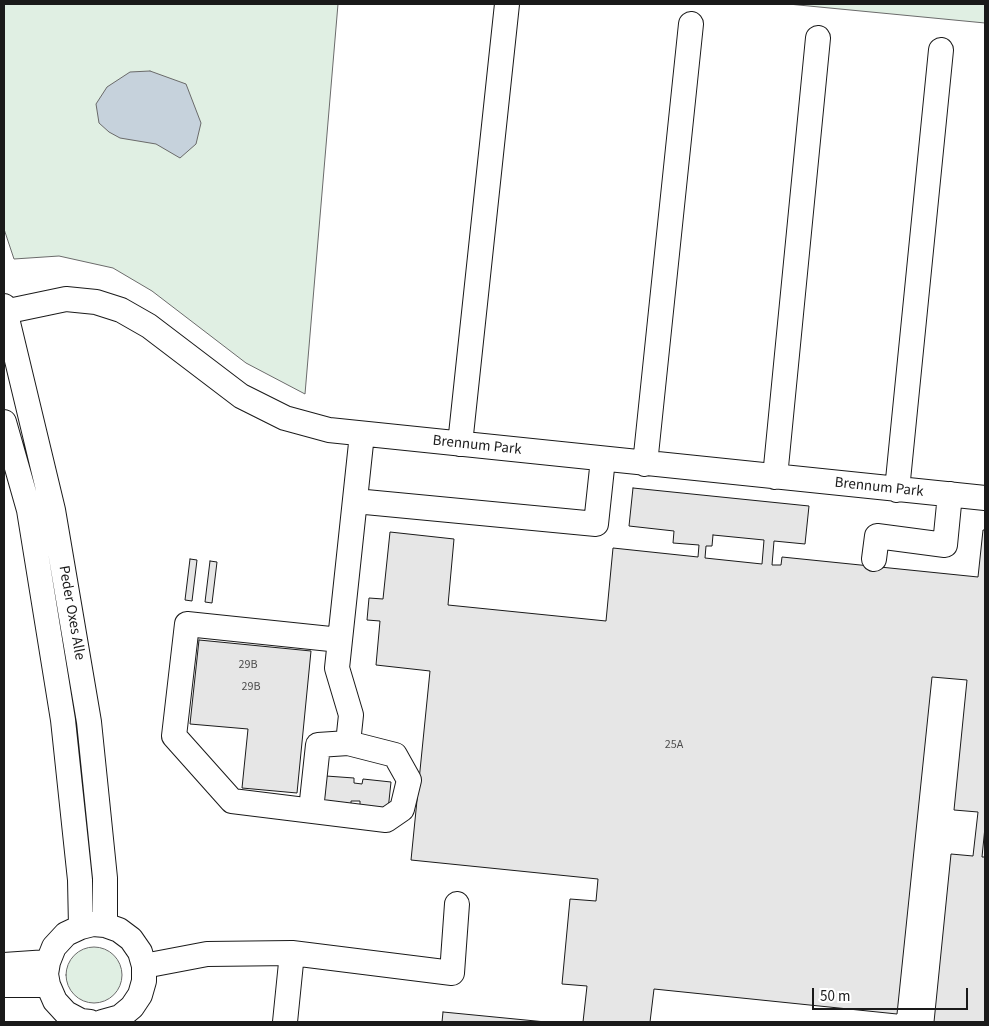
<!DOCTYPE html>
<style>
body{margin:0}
#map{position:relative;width:989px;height:1026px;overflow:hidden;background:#fff;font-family:"Source Sans 3",sans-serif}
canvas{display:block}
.frame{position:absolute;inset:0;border:5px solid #1a1a1a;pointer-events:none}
.scale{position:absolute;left:812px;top:988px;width:156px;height:22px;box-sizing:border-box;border:2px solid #1a1a1a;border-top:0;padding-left:6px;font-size:15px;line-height:18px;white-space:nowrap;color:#1a1a1a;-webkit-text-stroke:4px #fff;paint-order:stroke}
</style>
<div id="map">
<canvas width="989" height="1026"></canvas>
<div class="frame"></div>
<div class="scale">50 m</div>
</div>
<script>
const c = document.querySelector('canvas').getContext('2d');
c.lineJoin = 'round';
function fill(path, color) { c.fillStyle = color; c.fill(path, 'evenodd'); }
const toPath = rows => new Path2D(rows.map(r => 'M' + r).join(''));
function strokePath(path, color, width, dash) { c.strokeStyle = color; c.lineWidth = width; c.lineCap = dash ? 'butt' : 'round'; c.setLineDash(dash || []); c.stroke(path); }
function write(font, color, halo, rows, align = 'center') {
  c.font = font + ' "Source Sans 3",sans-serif'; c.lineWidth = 4; c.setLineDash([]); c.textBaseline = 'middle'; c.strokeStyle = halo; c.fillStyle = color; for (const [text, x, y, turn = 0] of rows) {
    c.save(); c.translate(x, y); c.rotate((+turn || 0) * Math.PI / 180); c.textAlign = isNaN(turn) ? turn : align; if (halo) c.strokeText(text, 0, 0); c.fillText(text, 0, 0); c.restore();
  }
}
const green = toPath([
 [4,4,338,4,305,394,246,363,152,291,113,268,59,256,14,259,4,229,4,4],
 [788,4,985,4,985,23,788,4],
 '66 975a28 28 0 1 1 56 0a28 28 0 1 1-56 0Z'
]);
fill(green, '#e0efe3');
strokePath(green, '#6a6a6a', 1);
const water = toPath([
 [150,71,186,84,201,123,196,144,180,158,156,144,120,138,109,132,99,123,96,104,107,87,130,72,150,71]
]);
fill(water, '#c6d2dc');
strokePath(water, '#6a6a6a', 1);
const building = toPath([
 [633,488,809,506,805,544,774,541,772,565,781,565,782,557,978,577,983,530,985,530,985,827,982,857,985,857,985,1022,934,1022,951,854,973,856,978,812,954,810,967,680,932,677,897,1014,654,989,650,1022,583,1022,587,986,562,984,570,899,596,901,598,879,411,860,430,671,376,665,380,621,367,620,369,598,383,599,390,532,454,539,448,605,606,621,613,548,698,557,699,545,673,543,674,531,629,526,633,488],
 [713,535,764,540,762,564,705,558,706,546,712,546,713,535],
 [190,559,197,560,192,601,185,600,190,559],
 [210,561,217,562,212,603,205,602,210,561],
 [199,640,311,651,297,793,242,788,248,729,190,724,199,640],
 [326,776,354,778,354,783,362,784,363,779,391,782,388,810,360,807,360,801,351,801,351,806,324,803,326,776],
 [443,1012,546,1022,442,1022,443,1012]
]);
fill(building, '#e6e6e6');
strokePath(building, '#1a1a1a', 1);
const minor = toPath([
 [4,306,53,510,89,722,105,878,105,925],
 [4,312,66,299,96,302,121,310,149,326,241,396,285,418,329,430,985,498],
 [4,422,29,510,63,720,80,880,81,927],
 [460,444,507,4],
 [645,464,691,24],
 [775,477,818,38],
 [897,490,941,50],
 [355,501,596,524,603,459],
 [874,559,877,536,945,545,950,494],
 [340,640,187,624,174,736,232,801,386,820,402,809,409,780,395,755,348,743],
 [311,810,318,745,348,743,351,715,337,668,362,434],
 [292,953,452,973,457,904],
 [4,965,48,962],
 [144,966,207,954,292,953,285,1022],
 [4,985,48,985],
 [90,1022,81,1021,66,1013,55,1001,48,985,46,974,48,962,54,947,66,934,81,927,93,924,105,925,119,930,131,939,140,952,144,966,144,981,140,995,132,1007,120,1017,102,1022]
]);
strokePath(minor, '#1a1a1a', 26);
strokePath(minor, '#fff', 24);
write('12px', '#4d4d4d', null, [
 ["29B",248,665],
 ["29B",251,687],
 ["25A",674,745]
]);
write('15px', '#1a1a1a', '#fff', [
 ["Brennum Park",477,446,6],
 ["Brennum Park",879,488,6],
 ["Peder Oxes Alle",71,613,80]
]);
</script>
